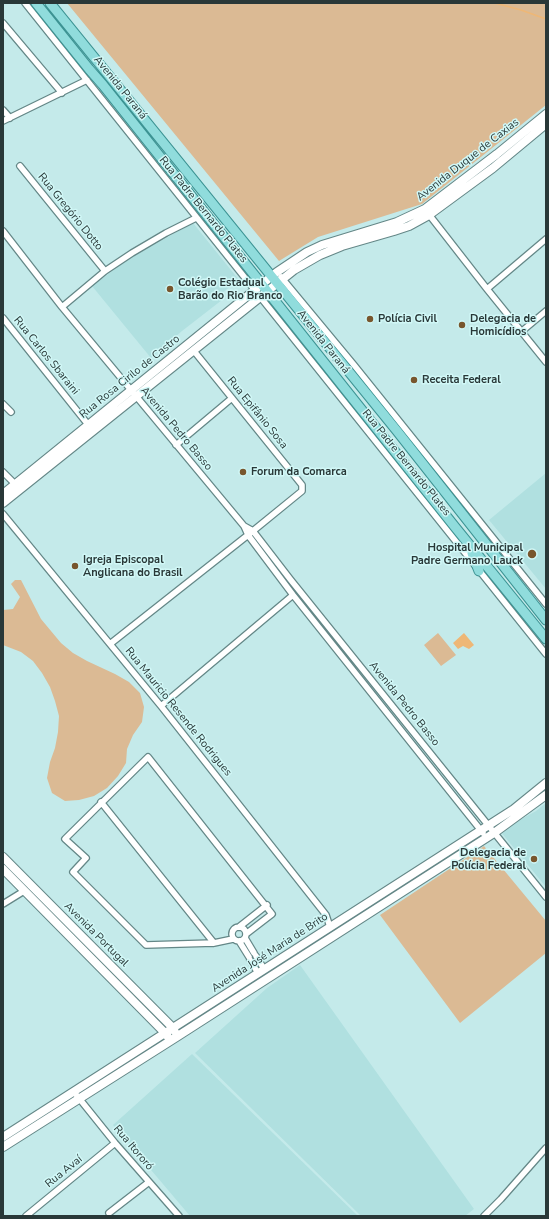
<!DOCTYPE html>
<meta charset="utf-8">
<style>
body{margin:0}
#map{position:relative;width:549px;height:1219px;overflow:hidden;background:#c4eaea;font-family:"Nunito Sans",sans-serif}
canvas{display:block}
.frame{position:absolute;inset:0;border:4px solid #293838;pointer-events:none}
</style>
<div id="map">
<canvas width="549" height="1219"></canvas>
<div class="frame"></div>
</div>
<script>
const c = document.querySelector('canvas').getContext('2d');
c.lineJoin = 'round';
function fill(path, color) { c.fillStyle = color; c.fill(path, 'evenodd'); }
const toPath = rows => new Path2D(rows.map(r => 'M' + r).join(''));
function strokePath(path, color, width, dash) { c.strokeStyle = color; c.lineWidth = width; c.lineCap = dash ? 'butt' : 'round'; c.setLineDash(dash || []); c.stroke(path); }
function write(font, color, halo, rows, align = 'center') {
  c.font = font + ' "Nunito Sans",sans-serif'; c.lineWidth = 3; c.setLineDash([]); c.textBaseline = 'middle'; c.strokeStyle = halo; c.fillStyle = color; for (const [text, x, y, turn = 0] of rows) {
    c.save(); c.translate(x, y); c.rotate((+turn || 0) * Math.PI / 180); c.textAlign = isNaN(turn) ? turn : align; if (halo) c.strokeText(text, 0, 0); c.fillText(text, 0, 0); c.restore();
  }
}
fill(toPath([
 [193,223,239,280,219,295,222,300,182,331,151,358,92,286,130,258],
 [546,473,546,589,489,520],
 [546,803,546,887,500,831,536,811],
 [300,965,474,1209,465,1216,361,1216,195,1053,267,988],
 [192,1054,358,1216,190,1216,113,1125]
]), '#b0e0e0');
fill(toPath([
 [67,3,546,3,546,105,422,204,318,237,279,261],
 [15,580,21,580,41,619,61,643,73,653,87,661,115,674,129,682,140,693,144,707,142,722,133,735,127,749,126,763,118,776,107,788,94,796,79,800,65,801,52,793,47,778,50,762,55,748,58,732,59,716,55,701,50,687,42,673,33,661,21,652,3,645,3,610,13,609,20,597,11,584],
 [438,633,456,655,441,666,424,645],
 [484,846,546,921,546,953,460,1023,380,915]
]), '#dbba94');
fill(toPath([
 [464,633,474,645,469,649,463,646,458,649,453,643]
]), '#eeb776');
strokePath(toPath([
 [495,3,521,10,546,19]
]), '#eeb776', 1.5);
const minor = toPath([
 [25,3,546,654],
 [3,23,62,93],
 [3,110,10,118],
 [3,121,87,80],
 [20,166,105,271],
 [427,212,487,289,546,362],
 [3,231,62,307,244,526,248,535,293,595,483,833],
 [281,277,354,365,546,604],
 [487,289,546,239],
 [62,307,105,271,132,253,166,233,196,218],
 [3,318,90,427],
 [521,332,546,311],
 [3,404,11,412],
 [176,445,232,398],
 [3,472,15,484],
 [3,514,161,706,326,915,330,927],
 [244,526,253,531,290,579,546,897],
 [110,644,248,535,302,491,302,485,194,351],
 [161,706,293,595],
 [101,802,214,943],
 [3,904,24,891],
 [239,927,267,905],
 '232 934a7 7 0 1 1 14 0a7 7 0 1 1-14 0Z',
 [245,938,254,953],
 [233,939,214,943,146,945,73,872,86,858,65,839,148,757,272,914,246,934],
 [239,941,249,957],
 [256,956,264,969],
 [250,960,258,973],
 [74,1092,115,1143,179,1216],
 [109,1213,149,1182],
 [26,1216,115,1143],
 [484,1216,501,1199,546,1148]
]);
const secondary = toPath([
 [3,494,277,272,307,252,322,245,397,222,425,209,497,154,546,114],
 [3,503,294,270,320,255,342,246,394,231,409,226,429,215,493,168,546,124],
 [3,857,173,1028,175,1032],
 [3,869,165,1033,168,1037],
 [3,1137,514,809,546,783],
 [3,1147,178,1036,494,833,546,795]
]);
const primary = toPath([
 [36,3,89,69,103,85,455,527,546,639],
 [50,3,397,431,546,620],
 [472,553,479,571]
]);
strokePath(minor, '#648787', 8);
strokePath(secondary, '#648787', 10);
strokePath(primary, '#3c9393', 11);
strokePath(minor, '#fff', 5.5);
strokePath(secondary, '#fff', 8);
strokePath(primary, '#90dcdc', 9);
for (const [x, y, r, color] of [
 [170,289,4,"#78562d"],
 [370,319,4,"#78562d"],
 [462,325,4,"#78562d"],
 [414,380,4,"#78562d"],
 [243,472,4,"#78562d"],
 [532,554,5,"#78562d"],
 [75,566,4,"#78562d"],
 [534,859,4,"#78562d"]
]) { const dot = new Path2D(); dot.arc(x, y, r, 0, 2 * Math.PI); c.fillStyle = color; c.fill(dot); strokePath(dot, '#d1f8f7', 1.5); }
write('11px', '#293838', '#d1f8f7', [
 ["Avenida Paraná",120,88,51],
 ["Avenida Duque de Caxias",468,160,-38],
 ["Rua Padre Bernardo Plates",203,210,51],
 ["Rua Gregório Dotto",70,212,51],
 ["Avenida Paraná",323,342,52],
 ["Rua Carlos Sbaraini",46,356,51],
 ["Rua Rosa Cirilo de Castro",130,377,-39],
 ["Rua Epifânio Sosa",257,413,51],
 ["Avenida Pedro Basso",176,429,50],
 ["Rua Padre Bernardo Plates",406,463,51],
 ["Avenida Pedro Basso",404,704,51],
 ["Rua Mauricio Resende Rodrigues",178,712,51],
 ["Avenida Portugal",96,935,45],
 ["Avenida José Maria de Brito",270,953,-33],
 ["Rua Itororó",133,1148,50],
 ["Rua Avaí",64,1172,-39]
]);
write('bold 11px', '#293838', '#d1f8f7', [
 ["Colégio Estadual",178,283],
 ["Barão do Rio Branco",178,296],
 ["Polícia Civil",378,319],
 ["Delegacia de",470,319],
 ["Homicídios",470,332],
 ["Receita Federal",422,380],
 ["Forum da Comarca",251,472],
 ["Hospital Municipal",523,548,"right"],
 ["Padre Germano Lauck",523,561,"right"],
 ["Igreja Episcopal",83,560],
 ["Anglicana do Brasil",83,573],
 ["Delegacia de",526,853,"right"],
 ["Polícia Federal",526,866,"right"]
], 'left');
</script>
